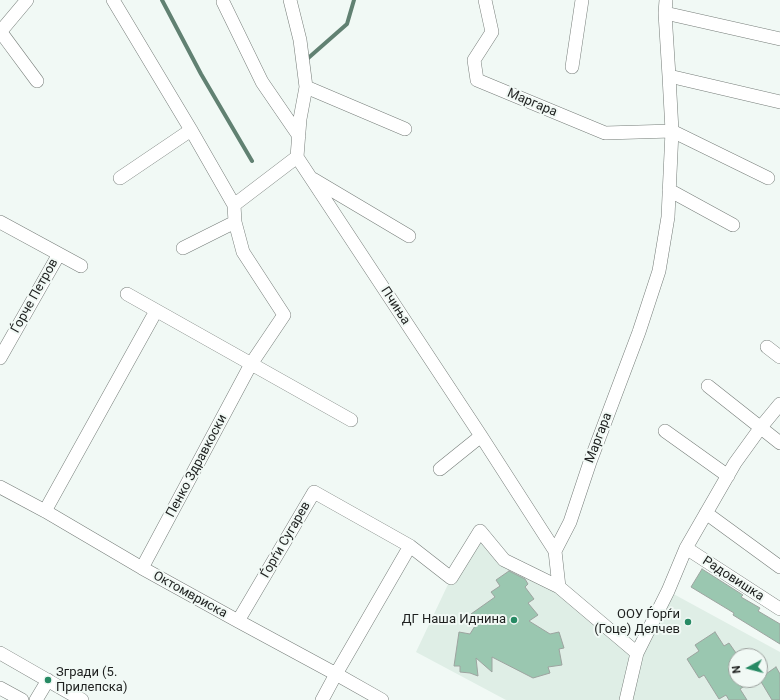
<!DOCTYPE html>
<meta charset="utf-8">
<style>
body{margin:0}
#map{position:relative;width:780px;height:700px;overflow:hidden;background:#f1f9f5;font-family:Roboto,sans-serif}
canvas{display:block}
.north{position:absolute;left:728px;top:648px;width:40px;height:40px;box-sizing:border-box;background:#f1f9f5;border:1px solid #9da29f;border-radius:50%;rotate:263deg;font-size:11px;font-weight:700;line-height:16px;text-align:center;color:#1e201f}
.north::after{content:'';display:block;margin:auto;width:14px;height:18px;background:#278a64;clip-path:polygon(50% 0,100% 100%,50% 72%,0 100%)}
</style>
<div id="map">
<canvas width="780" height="700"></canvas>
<div class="north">N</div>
</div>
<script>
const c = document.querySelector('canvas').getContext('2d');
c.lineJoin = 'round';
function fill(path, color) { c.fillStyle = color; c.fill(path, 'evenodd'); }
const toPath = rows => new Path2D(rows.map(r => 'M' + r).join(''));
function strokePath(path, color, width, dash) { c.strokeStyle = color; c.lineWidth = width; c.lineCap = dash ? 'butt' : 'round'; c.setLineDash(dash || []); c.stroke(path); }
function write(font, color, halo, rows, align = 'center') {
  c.font = font + ' Roboto,sans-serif'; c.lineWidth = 4; c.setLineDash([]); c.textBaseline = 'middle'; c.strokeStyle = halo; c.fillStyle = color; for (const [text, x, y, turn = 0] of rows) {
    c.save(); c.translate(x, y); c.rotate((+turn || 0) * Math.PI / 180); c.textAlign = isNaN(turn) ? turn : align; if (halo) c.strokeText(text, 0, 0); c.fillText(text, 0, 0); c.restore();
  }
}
fill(toPath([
 [480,531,504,560,559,587,637,653,668,591,780,652,780,700,506,700,416,652,451,578],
 [736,656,760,656,760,680,736,680]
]), '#dfeee6');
strokePath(toPath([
 [162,0,201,74,252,161],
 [306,60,347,24,354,0]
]), '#618172', 4);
const building = toPath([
 [702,569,743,595,741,597,760,608,758,611,780,624,780,644,733,615,734,613,691,587,702,569],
 [509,571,525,579,528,584,525,587,534,599,528,603,538,615,529,621,550,634,559,632,564,648,559,649,562,665,548,667,550,673,533,678,492,657,492,672,476,658,478,676,470,673,460,672,460,666,454,666,459,632,470,634,480,618,471,614,495,597,491,592,500,586,496,580,509,571],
 [715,632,724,646,729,643,736,653,736,680,754,680,740,689,747,700,729,700,726,695,719,699,704,675,699,678,687,659,699,651,695,645,715,632],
 [776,667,780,674,780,700,772,700,760,680,760,678,776,667]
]);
fill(building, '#9ac7b0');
strokePath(building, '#9da4a0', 1);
const minor = toPath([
 [113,0,191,130,234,205],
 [290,0,300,40,306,87,300,119,297,157,481,436,555,551],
 [485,0,492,32,474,60,477,80,605,133,672,131,768,178],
 [223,2,262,82,299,136],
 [665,13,780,39],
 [0,31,37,81],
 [1,31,27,0],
 [572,67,582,0],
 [669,76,780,102],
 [306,87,405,129],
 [120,178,191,130],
 [313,179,409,236],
 [669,190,733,225],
 [0,222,81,266],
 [183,248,235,222],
 [127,294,351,420],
 [767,347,780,357],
 [0,358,59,254],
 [708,386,780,443],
 [665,431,728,476],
 [440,469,481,436],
 [0,487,45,511,142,568,238,621,336,674,382,700],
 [45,511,156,311],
 [706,513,780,567],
 [686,548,780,609],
 [142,568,251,364,284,315,243,252,235,222,234,205,297,157],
 [559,587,555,551,570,522,590,462,639,332,659,271,668,217,672,131,669,76,665,13,666,0],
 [238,621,314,492,410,546,451,578,480,531,504,560,559,587,637,653],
 [0,653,82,700],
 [0,688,22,700],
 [36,700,48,680],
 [322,700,336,674,410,546],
 [626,700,637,653,668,591,686,548,735,463,761,427,780,404]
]);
strokePath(minor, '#767d79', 14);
strokePath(minor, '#fff', 13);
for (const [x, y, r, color] of [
 [514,620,4,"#278a64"],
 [688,622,4,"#278a64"],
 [48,680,4,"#278a64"]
]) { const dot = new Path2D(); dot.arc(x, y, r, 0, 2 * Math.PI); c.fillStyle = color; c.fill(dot); strokePath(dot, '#f1f9f5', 1.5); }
write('13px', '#1e201f', '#f1f9f5', [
 ["Маргара",532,103,23],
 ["Ѓорче Петров",35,296,-61],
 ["Пчиња",395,306,57],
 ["Маргара",599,438,-69],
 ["Пенко Здравкоски",197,466,-62],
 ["Ѓорѓи Сугарев",286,540,-60],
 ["Радовишка",733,579,33],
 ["Октомвриска",190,595,29]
]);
write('13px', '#1e201f', '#f1f9f5', [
 ["ООУ Ѓорѓи",680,615],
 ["(Гоце) Делчев",680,630],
 ["ДГ Наша Иднина",506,620],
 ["Згради (5.",56,673,"left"],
 ["Прилепска)",56,688,"left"]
], 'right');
</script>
